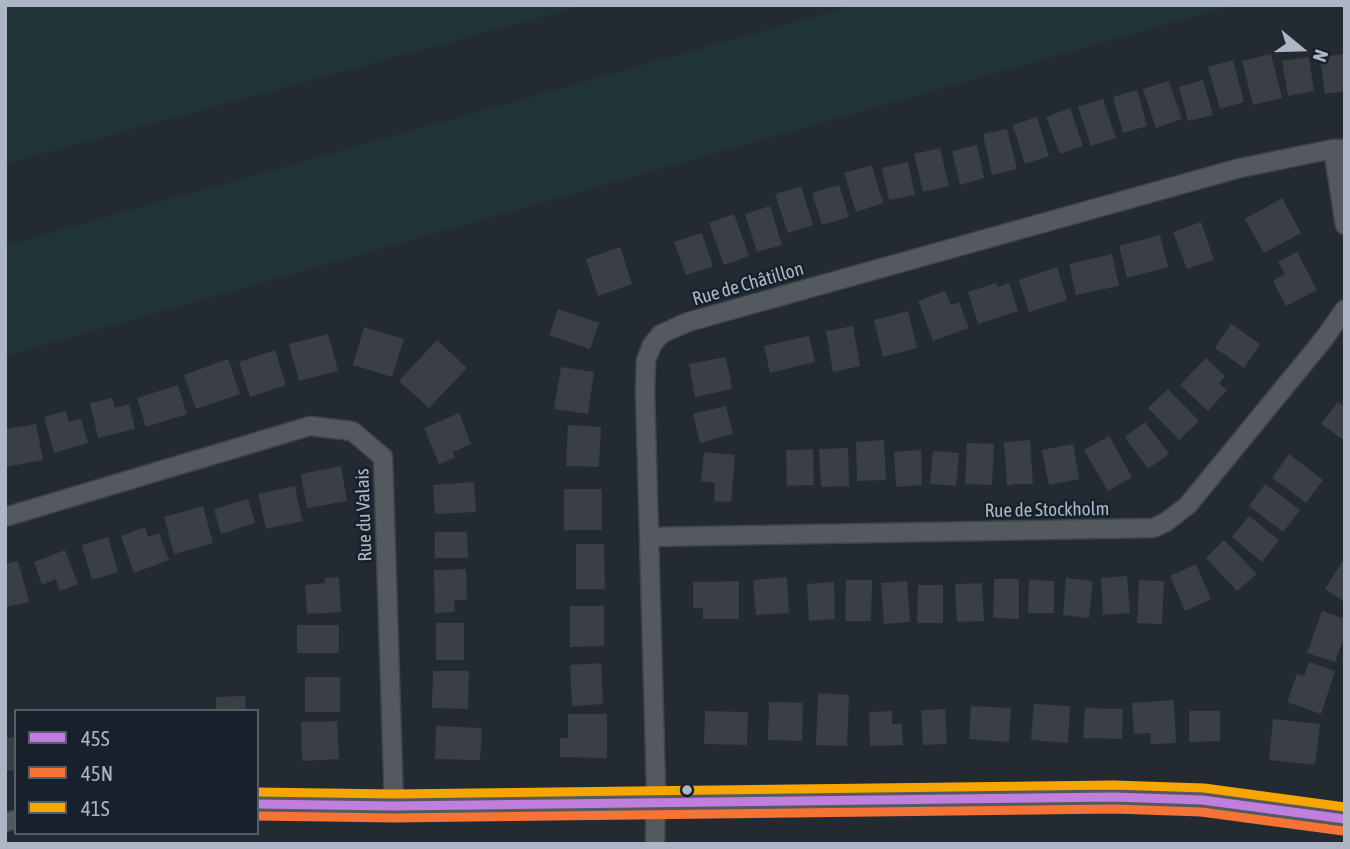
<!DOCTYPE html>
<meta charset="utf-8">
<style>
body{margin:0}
#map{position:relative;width:1350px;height:849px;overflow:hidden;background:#242a31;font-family:"Asap Condensed",sans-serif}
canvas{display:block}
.frame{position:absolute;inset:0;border:7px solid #adb6c4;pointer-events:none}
.legend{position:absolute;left:14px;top:709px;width:245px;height:126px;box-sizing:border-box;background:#18212b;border:2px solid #545d68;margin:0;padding:9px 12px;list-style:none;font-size:21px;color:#adb6c4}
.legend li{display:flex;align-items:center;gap:14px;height:35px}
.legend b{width:35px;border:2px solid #545d68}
.north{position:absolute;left:1266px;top:14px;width:70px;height:70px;-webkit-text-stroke:5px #18212b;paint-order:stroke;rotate:109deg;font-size:19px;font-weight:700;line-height:28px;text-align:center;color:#adb6c4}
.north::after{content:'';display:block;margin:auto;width:24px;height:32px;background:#adb6c4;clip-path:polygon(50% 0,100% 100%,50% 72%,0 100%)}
</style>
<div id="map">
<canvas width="1350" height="849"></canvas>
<div class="frame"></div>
<ul class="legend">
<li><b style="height:9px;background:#c07fdc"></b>45S</li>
<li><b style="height:9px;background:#f57335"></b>45N</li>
<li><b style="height:9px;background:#f7a600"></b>41S</li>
</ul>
<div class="north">N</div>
</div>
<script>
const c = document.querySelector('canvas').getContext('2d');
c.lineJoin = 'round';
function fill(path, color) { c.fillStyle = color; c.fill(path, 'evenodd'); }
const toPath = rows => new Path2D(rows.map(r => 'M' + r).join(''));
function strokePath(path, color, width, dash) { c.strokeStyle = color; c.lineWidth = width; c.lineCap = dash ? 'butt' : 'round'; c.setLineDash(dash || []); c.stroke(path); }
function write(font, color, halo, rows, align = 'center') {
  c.font = font + ' "Asap Condensed",sans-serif'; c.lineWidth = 5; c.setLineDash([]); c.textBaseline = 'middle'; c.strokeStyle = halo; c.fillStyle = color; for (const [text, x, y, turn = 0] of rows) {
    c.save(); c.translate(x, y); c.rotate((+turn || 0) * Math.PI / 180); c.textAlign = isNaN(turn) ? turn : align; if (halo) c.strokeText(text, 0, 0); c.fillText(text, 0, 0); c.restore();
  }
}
fill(toPath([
 [5,5,585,5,5,164],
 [855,5,1234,5,5,356,5,246]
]), '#213436');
fill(toPath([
 [1271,54,1282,98,1253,105,1242,61],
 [1345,54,1345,91,1325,94,1320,57],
 [1309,57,1314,91,1288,96,1282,61],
 [1233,60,1244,102,1220,109,1208,67],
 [1203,80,1213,115,1188,121,1179,87],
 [1169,81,1182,119,1156,128,1143,89],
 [1137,90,1147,126,1123,133,1113,97],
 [1103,99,1116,138,1091,146,1078,107],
 [1070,108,1083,146,1060,154,1046,117],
 [1037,117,1049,156,1025,164,1013,125],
 [1007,129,1017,169,992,175,983,134],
 [977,145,984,178,960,185,952,151],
 [940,148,949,186,923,192,914,154],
 [908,162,915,195,889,200,882,168],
 [872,165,883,203,856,212,844,173],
 [839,185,849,217,822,225,812,193],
 [801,186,813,225,788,233,775,194],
 [1282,198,1301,233,1264,253,1245,219],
 [770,206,782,245,757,252,745,214],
 [734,214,749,256,724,265,709,223],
 [1201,222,1214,260,1187,269,1173,232],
 [702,233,713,266,686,275,674,242],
 [1160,235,1168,267,1127,278,1119,246],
 [620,247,632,284,598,296,586,259],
 [1297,252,1317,290,1286,306,1273,281,1285,274,1278,262],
 [1112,254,1119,286,1076,295,1069,264],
 [1057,267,1067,300,1029,312,1019,280],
 [996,283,998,287,1009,283,1018,311,978,324,968,292],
 [945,291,951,305,959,302,969,328,933,341,918,301],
 [558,309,599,323,590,349,549,335],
 [908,311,917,348,883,357,874,320],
 [1231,324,1260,344,1244,368,1215,348],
 [853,326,860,366,833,372,826,331],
 [364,327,404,339,392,377,353,365],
 [328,334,338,371,299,381,289,344],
 [809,336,815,362,770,373,764,346],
 [437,340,467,368,429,408,399,381],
 [275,350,286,385,250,397,239,362],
 [726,357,732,389,695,397,689,364],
 [1206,358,1225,376,1219,383,1227,390,1208,411,1180,385],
 [228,359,240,394,196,409,184,375],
 [561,367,594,372,588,414,554,409],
 [178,385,187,414,146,427,137,398],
 [1168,389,1199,421,1179,440,1148,408],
 [112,398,115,408,129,404,135,429,98,438,90,403],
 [1338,402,1345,407,1345,441,1321,424],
 [726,406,733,434,700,443,693,414],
 [66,411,69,422,81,419,88,443,54,453,44,417],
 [459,413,471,444,453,452,455,458,439,464,424,428],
 [1145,422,1169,454,1148,469,1125,437],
 [36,424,43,460,6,467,5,429],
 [568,425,601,427,599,467,566,466],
 [1109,436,1132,477,1108,491,1084,450],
 [884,440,886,480,857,481,856,442],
 [1030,440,1033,484,1016,484,1007,486,1004,442],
 [967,443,994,444,992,485,965,484],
 [1073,444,1079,479,1049,485,1042,450],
 [848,448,849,486,821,487,819,449],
 [813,449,814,485,787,486,786,450],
 [921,450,922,485,896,487,894,452],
 [933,451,959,453,956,486,930,484],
 [704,452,735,455,731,502,714,501,715,483,701,481],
 [1289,454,1323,480,1306,503,1272,478],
 [341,466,347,501,307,508,301,474],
 [474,482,476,512,435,514,433,485],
 [1265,484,1300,510,1283,532,1249,506],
 [295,486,302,521,266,529,258,494],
 [564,489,602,489,602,530,564,530],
 [248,499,255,523,221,534,214,509],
 [203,506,213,543,174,554,164,517],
 [1249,516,1279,540,1262,562,1232,537],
 [145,527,148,537,159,533,169,560,134,573,121,536],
 [435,532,467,532,468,558,435,558],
 [108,537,118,572,92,580,82,545],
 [1224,540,1257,574,1237,591,1206,558],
 [576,544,604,544,605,589,576,589],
 [65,550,78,584,60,591,56,579,42,585,34,562],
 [1345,557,1345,602,1325,589],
 [18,561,29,602,5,607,5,564],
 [1196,564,1211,599,1185,611,1170,576],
 [466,569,467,600,454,600,455,612,435,613,434,570],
 [1127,576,1130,613,1103,615,1101,578],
 [339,577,341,612,307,614,305,585,325,583,325,578],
 [787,577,789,613,756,615,753,580],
 [1066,578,1093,581,1089,618,1063,615],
 [994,579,1019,579,1019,619,993,618],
 [846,580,872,580,871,621,845,621],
 [1029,580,1054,581,1054,613,1028,613],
 [1139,580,1164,581,1162,624,1137,623],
 [739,581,739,619,703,619,703,608,693,608,693,582],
 [907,581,910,622,884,624,881,583],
 [834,582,835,619,809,621,807,584],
 [982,583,984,621,957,622,955,584],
 [918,585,943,585,943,623,917,623],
 [570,606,604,606,604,646,570,647],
 [1322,611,1345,619,1345,635,1335,662,1307,653],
 [436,623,464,623,464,660,436,660],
 [297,625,339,625,339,653,297,653],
 [1309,662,1335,671,1321,714,1287,702,1297,674,1304,676],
 [601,663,603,704,572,706,570,665],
 [433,671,469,671,468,709,432,708],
 [305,677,340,677,340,712,305,712],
 [818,693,849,695,847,746,816,745],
 [245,696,246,711,216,711,216,697],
 [1174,700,1176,743,1151,744,1150,733,1134,734,1132,703],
 [769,702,803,703,802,741,768,740],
 [1034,704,1070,706,1068,743,1031,740],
 [971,706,1011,708,1009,742,969,739],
 [1085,708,1123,709,1122,739,1083,738],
 [945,709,947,744,923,745,921,710],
 [705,711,748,712,747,745,704,744],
 [892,711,892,724,902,724,903,745,870,746,869,712],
 [1189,711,1220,711,1220,741,1189,742],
 [568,714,607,714,607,758,560,757,560,738,568,738],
 [1273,719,1320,724,1315,765,1269,760],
 [337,721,339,759,302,761,301,722],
 [436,726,482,728,480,760,435,759],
 [16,737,16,770,5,771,5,738]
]), '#393f45');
const street = toPath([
 [1333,149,1345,225],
 [5,517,310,426,352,431,383,457,394,806],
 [649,537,1153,528,1166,522,1188,505,1323,340,1345,309],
 [257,804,394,806,1114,797,1202,800,1345,819],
 [5,822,16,820],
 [655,844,656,788,645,391,646,360,652,345,661,334,688,322,1240,168,1333,149,1345,149]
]);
strokePath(street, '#40444a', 21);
strokePath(street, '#545960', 18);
strokePath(toPath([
 [257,804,394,806,1114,797,1202,800,1345,819]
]), '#c07fdc', 9);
strokePath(toPath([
 [257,816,394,818,1114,809,1201,812,1343,831]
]), '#f57335', 9);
strokePath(toPath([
 [257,792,394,794,1114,785,1204,788,1345,807]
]), '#f7a600', 9);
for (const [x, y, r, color] of [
 [687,790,6,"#adb6c4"]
]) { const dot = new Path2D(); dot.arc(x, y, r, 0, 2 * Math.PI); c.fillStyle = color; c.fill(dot); strokePath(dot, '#18212b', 2.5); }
write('19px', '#adb6c4', '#18212b', [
 ["Rue de Châtillon",748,284,-16],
 ["Rue de Stockholm",1047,510,-1],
 ["Rue du Valais",364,515,-92]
]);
</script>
